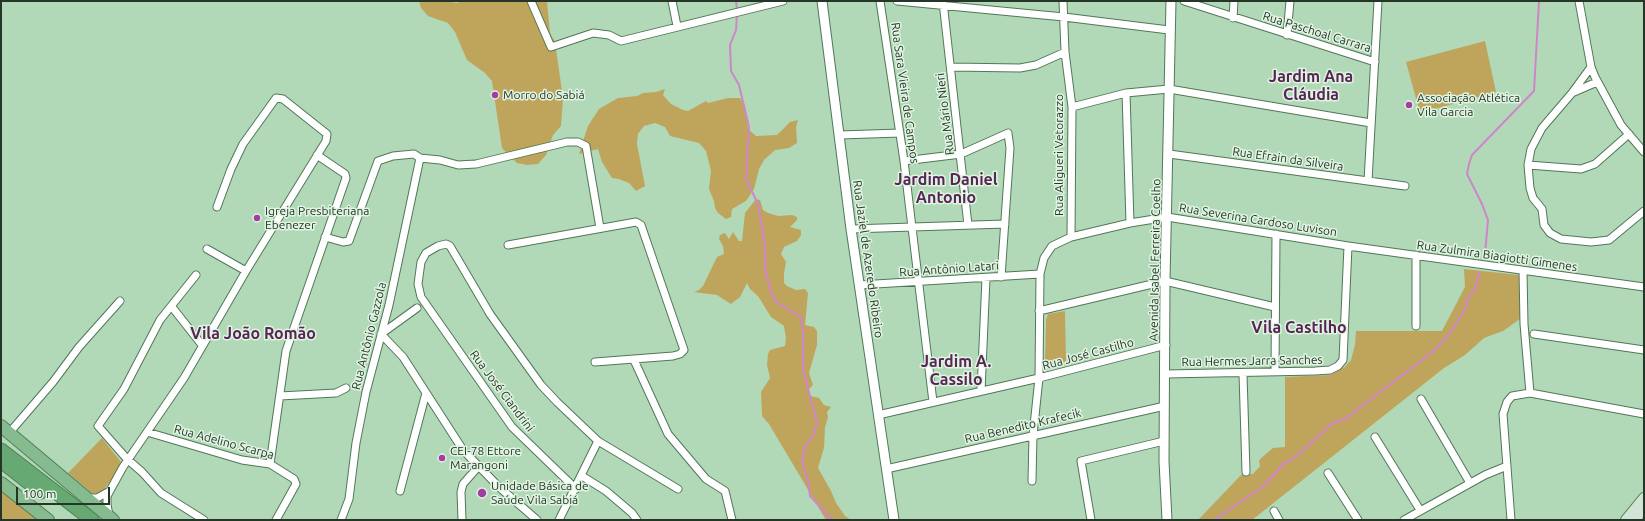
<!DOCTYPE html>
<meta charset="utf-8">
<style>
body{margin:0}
#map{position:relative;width:1645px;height:521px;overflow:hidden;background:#b1d9b7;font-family:Ubuntu,sans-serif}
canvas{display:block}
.frame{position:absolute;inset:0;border:2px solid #253527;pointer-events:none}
.scale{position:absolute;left:16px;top:487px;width:94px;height:18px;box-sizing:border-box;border:2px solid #253527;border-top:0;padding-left:5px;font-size:12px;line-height:14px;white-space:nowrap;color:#253527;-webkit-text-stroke:3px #e0f4e2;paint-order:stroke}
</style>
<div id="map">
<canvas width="1645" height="521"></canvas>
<div class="frame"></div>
<div class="scale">100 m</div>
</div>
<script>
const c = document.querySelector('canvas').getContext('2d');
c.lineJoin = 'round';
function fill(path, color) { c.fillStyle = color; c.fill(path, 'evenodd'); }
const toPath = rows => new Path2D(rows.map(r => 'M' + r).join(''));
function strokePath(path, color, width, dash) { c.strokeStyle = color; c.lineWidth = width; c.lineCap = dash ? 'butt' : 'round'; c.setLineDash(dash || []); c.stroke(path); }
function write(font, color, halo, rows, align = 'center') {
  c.font = font + ' Ubuntu,sans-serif'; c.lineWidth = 3; c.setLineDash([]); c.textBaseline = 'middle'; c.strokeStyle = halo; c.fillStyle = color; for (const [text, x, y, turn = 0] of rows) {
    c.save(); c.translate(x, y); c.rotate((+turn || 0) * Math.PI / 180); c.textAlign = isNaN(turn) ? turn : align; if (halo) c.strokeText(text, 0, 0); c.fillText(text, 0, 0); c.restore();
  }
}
fill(toPath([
 [419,1,446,1,457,3,462,1,547,1,550,33,555,42,563,98,561,126,553,135,546,155,538,164,527,165,517,163,502,148,492,81,485,73,467,60,455,32,448,23,428,16,421,8],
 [1485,41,1496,92,1420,113,1406,62],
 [665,89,663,95,671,104,683,110,688,111,706,101,708,103,728,98,740,98,745,107,748,129,756,136,777,135,790,122,798,120,796,127,797,143,789,148,775,150,764,160,759,169,754,189,746,201,732,209,731,217,726,219,718,213,715,208,714,201,709,189,711,171,706,151,699,143,670,136,665,127,655,123,644,126,638,134,637,144,645,186,636,191,629,183,619,179,612,178,602,162,598,149,579,154,588,126,599,109,618,98,637,96,643,93,656,92],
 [756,199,760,200,763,210,768,213,778,216,792,215,797,217,797,220,790,227,801,230,801,235,797,241,784,247,781,254,786,262,784,274,784,283,787,286,796,290,805,289,808,293,805,325,814,327,817,331,817,345,809,373,813,385,809,389,809,393,811,396,819,398,824,405,831,407,827,412,828,417,825,427,824,448,818,468,831,491,836,503,845,516,851,520,826,520,769,424,762,416,761,392,770,378,767,365,768,354,770,350,785,346,786,338,784,326,771,317,758,296,750,289,747,283,740,297,731,304,717,295,694,292,699,290,703,286,717,257,724,254,723,246,719,239,720,235,725,233,729,239,733,232,739,241,742,241,745,213],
 [1464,269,1519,275,1520,319,1503,331,1484,338,1465,355,1444,368,1252,520,1198,520,1242,474,1253,474,1260,466,1259,461,1261,458,1273,448,1285,447,1285,377,1330,375,1345,367,1351,360,1355,345,1356,331,1442,331,1465,287],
 [1065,311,1066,362,1048,366,1045,361,1046,320,1048,314],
 [102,438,121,462,119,469,102,492,93,494,68,473],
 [1,485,44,520,1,520]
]), '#bfa45c');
strokePath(toPath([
 [736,1,737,10],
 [737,14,736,30,730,45,731,71,739,85,749,127,746,179,758,204,765,246,765,268,770,289,776,302,800,316,803,327,803,369,817,423,813,436,805,446,802,461,808,481,810,496,832,520],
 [1485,254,1488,220,1482,204,1467,174,1469,164,1472,155,1534,91,1539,1],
 [1214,520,1265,485,1284,463,1292,460,1333,423,1345,419,1431,353,1447,337,1466,308,1468,298,1475,289,1479,273]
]), '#d085cb', 2);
const minor = toPath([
 [531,1,551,47,593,33,609,35,621,41,783,1],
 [672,1,677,26],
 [880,1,904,161,933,402],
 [897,1,1064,17,1169,30],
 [1063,1,1065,52,1072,107,1071,237],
 [1184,1,1375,62],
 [1579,1,1591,67,1595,77,1621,125,1644,152],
 [943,2,968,225],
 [1233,18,1234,1],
 [1287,35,1290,1],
 [951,67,1020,68,1036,65,1065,52],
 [1591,67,1572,93,1542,128,1531,149,1528,165,1530,188,1533,198,1542,209,1544,225,1550,233,1561,239,1591,242,1609,240,1644,211],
 [1574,92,1597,82],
 [1126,93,1130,223],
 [1072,107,1126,93,1169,89,1371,123],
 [840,135,900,133],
 [1169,154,1405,186],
 [420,158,440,160,458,165,476,164,567,142,578,142,586,146,600,228],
 [904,161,961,154,1008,133,1010,148,1001,277],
 [1528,165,1581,169,1595,164,1629,134],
 [1368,181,1378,1],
 [851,229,1005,224],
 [325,237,343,242,349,241,378,161,393,156,414,154,420,158],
 [508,245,636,222,641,225,684,350,680,354,673,356,595,362],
 [207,249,246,271],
 [1416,255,1416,326],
 [1523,271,1524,324,1530,393],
 [196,275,160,320,124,389,98,426,127,459,142,472,161,493,204,520],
 [859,285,1040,274],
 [172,307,202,345],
 [417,308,381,334,403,357,463,450,499,487,537,520],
 [1039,311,1165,281,1275,307],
 [1534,334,1644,350],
 [634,360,668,434,706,479,725,491,732,520],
 [1275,372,1276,234],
 [1166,374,1315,371,1330,370,1338,366,1343,360,1348,246],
 [1243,374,1246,472],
 [981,391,986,278],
 [280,396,336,393,346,388],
 [1421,399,1470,483],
 [878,415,1039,378,1166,345],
 [10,432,53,382,79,347,120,301],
 [147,432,242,460,270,464,294,479,296,484,276,520],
 [1375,437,1420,510],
 [270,464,286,351,346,178,345,174,317,155],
 [886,469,1165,406],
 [1328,473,1358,520],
 [582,476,606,491,632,513,637,520],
 [1032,481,1033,435,1039,378,1040,274,1044,258,1052,246,1071,237,1130,223,1167,217,1348,246,1644,287],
 [576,489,512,427,421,297,418,284,421,262,426,253,438,246,446,244,450,246,490,314,541,385,557,402,598,441,678,489],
 [400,491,426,393],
 [89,498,97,498,108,492],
 [1274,511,1279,520],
 [109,516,107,504,107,496,123,467,184,378,246,271,326,141,327,134,283,99,276,98,243,144,231,169,217,207],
 [341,520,349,499,356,443,366,392,389,305,420,158],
 [462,520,461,492,463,484,478,467],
 [559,520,598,441],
 [1091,520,1081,461,1164,441],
 [1404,520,1485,475,1507,466],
 [1511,520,1503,414,1507,402,1512,396,1530,393,1644,414]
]);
const tertiary = toPath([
 [822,1,851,229,894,520],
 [1167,520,1164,461,1165,281,1171,1]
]);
const secondary = toPath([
 [1626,520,1644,498],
 [1637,520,1639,512,1643,505]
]);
const trunk = toPath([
 [1,426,113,520],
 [1,483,48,520]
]);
const motorway = toPath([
 [1,450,92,520],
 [1,461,41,492]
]);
strokePath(minor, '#527758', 9);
strokePath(tertiary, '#527758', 11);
strokePath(secondary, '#527758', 12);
strokePath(trunk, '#508058', 14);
strokePath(motorway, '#508058', 15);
strokePath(minor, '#fff', 7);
strokePath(tertiary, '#fff', 9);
strokePath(secondary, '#d1e5d5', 10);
strokePath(trunk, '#86ba8f', 12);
strokePath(motorway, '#67a973', 13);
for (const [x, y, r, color] of [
 [495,95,4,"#a43da0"],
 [1409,105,4,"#a43da0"],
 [257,218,4,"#a43da0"],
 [442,458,4,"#a43da0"],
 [482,493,5,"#a43da0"]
]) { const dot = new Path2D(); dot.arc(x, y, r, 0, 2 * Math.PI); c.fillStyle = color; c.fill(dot); strokePath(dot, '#e0f4e2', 1.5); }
write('12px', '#253527', '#e0f4e2', [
 ["Rua Paschoal Carrara",1317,32,17],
 ["Rua Sara Vieira de Campos",905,93,82],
 ["Rua Mário Nieri",945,114,-97],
 ["Rua Aligueri Vetorazzo",1059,155,-90],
 ["Rua Efrain da Silveira",1288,159,8],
 ["Rua Severina Cardoso Luvison",1258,220,9],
 ["Rua Zulmira Biagiotti Gimenes",1497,256,8],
 ["Rua Jaziel de Azeredo Ribeiro",868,259,82],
 ["Avenida Isabel Ferreira Coelho",1155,260,-89],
 ["Rua Antônio Latari",949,269,-4],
 ["Rua Antônio Gazzola",369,336,-76],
 ["Rua José Castilho",1088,354,-15],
 ["Rua Hermes Jarra Sanches",1252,361,-1],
 ["Rua José Ciandrini",502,391,53],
 ["Rua Benedito Krafecik",1023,426,-13],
 ["Rua Adelino Scarpa",224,442,15]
]);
write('12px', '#253527', '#e0f4e2', [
 ["Morro do Sabiá",503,95],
 ["Associação Atlética",1417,98],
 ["Vila Garcia",1417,112],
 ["Igreja Presbiteriana",265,211],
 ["Ebenezer",265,225],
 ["CEI-78 Ettore",450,451],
 ["Marangoni",450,465],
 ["Unidade Básica de",491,486],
 ["Saúde Vila Sabiá",491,500]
], 'left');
write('bold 16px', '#582656', '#e0f4e2', [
 ["Jardim Ana",1311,77],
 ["Cláudia",1311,95],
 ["Jardim Daniel",946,180],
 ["Antonio",946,198],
 ["Vila Castilho",1299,328],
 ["Vila João Romão",253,334],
 ["Jardim A.",956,362],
 ["Cassilo",956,380]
]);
</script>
